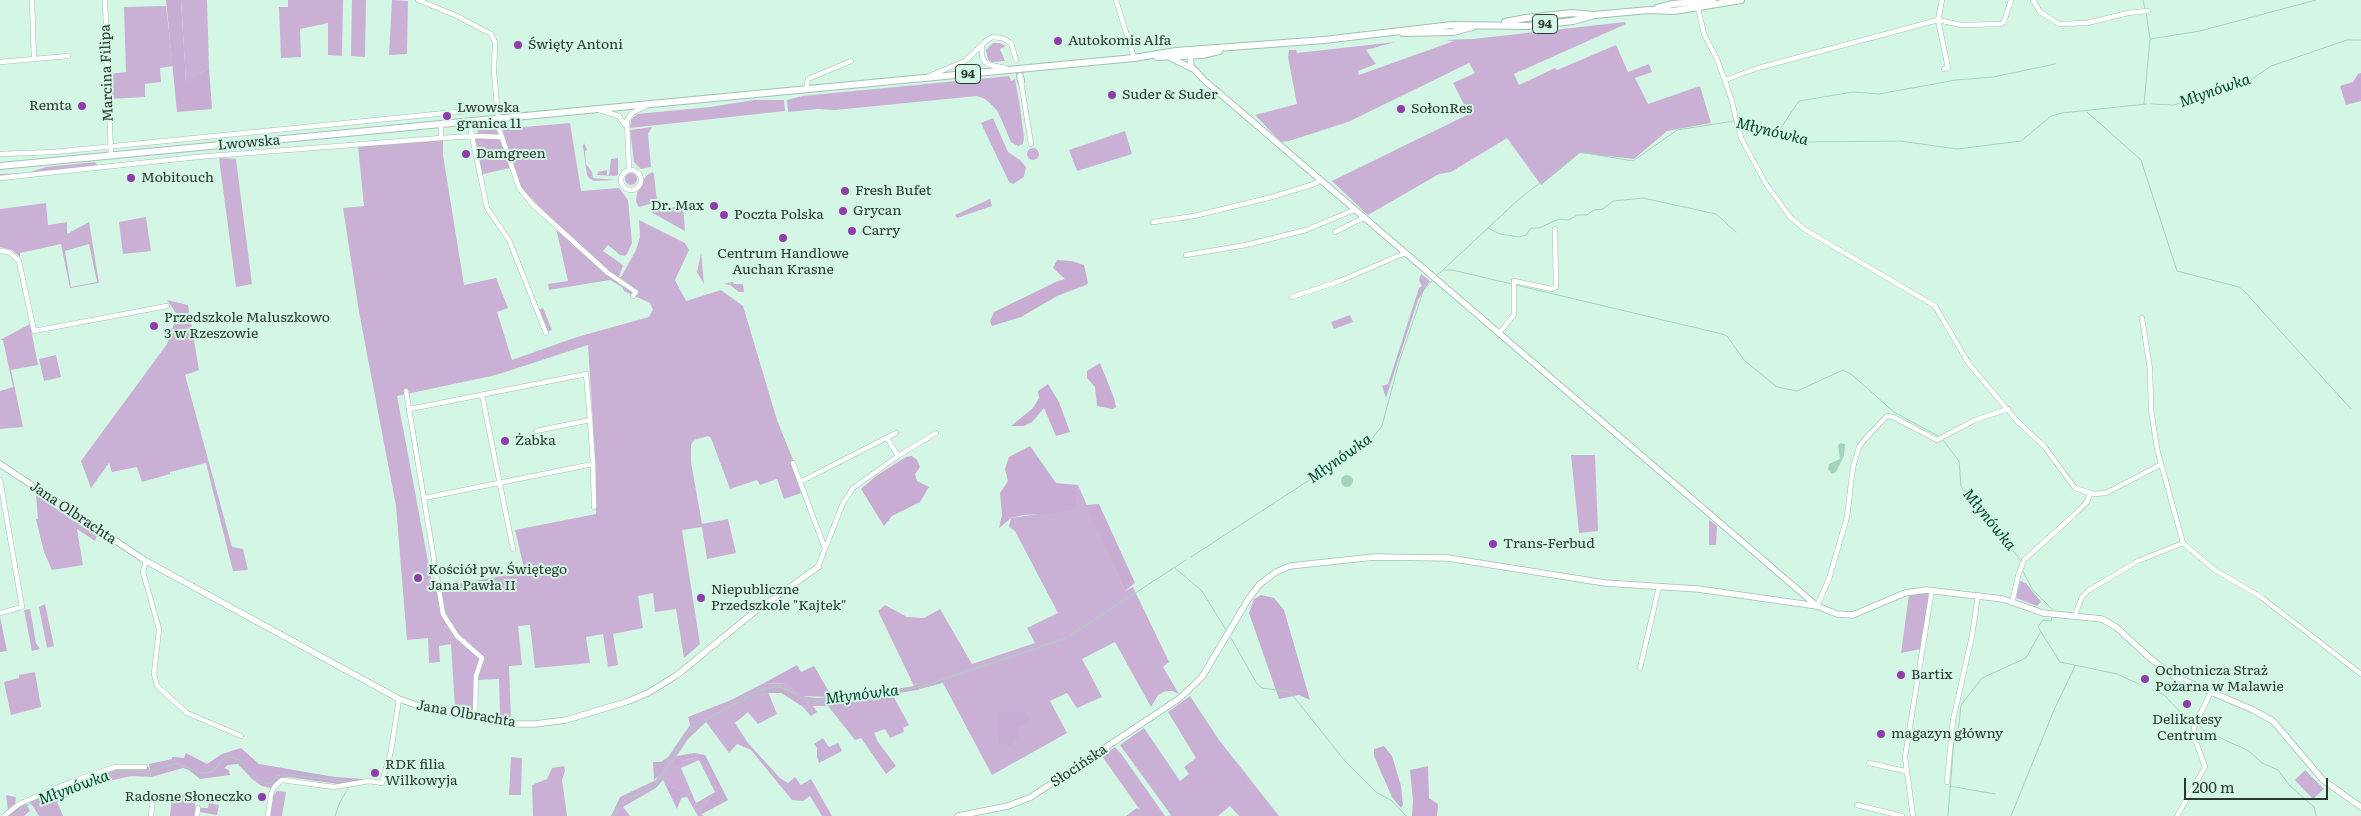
<!DOCTYPE html>
<meta charset="utf-8">
<style>
body{margin:0}
#map{position:relative;width:2361px;height:816px;overflow:hidden;background:#d4f7e5;font-family:Literata,serif}
canvas{display:block}
.scale{position:absolute;left:2184px;top:778px;width:144px;height:22px;box-sizing:border-box;border:2px solid #2a3831;border-top:0;padding-left:6px;font-size:15px;line-height:18px;white-space:nowrap;color:#2a3831;-webkit-text-stroke:4px #d4f7e5;paint-order:stroke}
</style>
<div id="map">
<canvas width="2361" height="816"></canvas>
<div class="scale">200 m</div>
</div>
<script>
const c = document.querySelector('canvas').getContext('2d');
c.lineJoin = 'round';
function fill(path, color) { c.fillStyle = color; c.fill(path, 'evenodd'); }
const toPath = rows => new Path2D(rows.map(r => 'M' + r).join(''));
function strokePath(path, color, width, dash) { c.strokeStyle = color; c.lineWidth = width; c.lineCap = dash ? 'butt' : 'round'; c.setLineDash(dash || []); c.stroke(path); }
function write(font, color, halo, rows, align = 'center') {
  c.font = font + ' Literata,serif'; c.lineWidth = 4; c.setLineDash([]); c.textBaseline = 'middle'; c.strokeStyle = halo; c.fillStyle = color; for (const [text, x, y, turn = 0] of rows) {
    c.save(); c.translate(x, y); c.rotate((+turn || 0) * Math.PI / 180); c.textAlign = isNaN(turn) ? turn : align; if (halo) c.strokeText(text, 0, 0); c.fillText(text, 0, 0); c.restore();
  }
}
fill(toPath([
 [181,0,207,0,209,68,186,83],
 [288,0,343,0,342,56,328,55,328,23,300,29,301,57,281,58,279,7,288,7],
 [352,0,366,0,365,57,351,56],
 [392,0,408,1,407,54,389,55],
 [166,6,173,66,160,68,161,82,145,84,145,97,110,99,109,74,126,72,124,7],
 [1625,22,1626,24,1514,74,1519,85,1555,68,1557,70,1616,45,1628,72,1649,64,1652,72,1635,78,1648,104,1700,86,1711,123,1667,131,1634,159,1580,153,1541,185,1507,138,1451,172,1439,174,1368,215,1332,181,1469,114,1453,83,1475,73,1469,63,1348,122,1289,141,1281,142,1255,115,1297,104,1288,57,1289,50,1296,50,1297,53,1395,42,1366,50,1376,64,1358,71,1359,75,1454,41,1443,40,1473,39],
 [993,43,1000,43,1006,46,1000,49,1005,61,992,62,988,60,986,50],
 [1009,76,1011,81,1015,79,1020,107,1024,138,1023,144,1018,146,1011,142,998,112,992,105,985,99,977,96,835,110,818,109,788,112,787,100,802,96],
 [754,100,784,100,785,111,630,128,631,120,637,114,710,107],
 [993,118,1008,152,1020,160,1026,167,1024,177,1013,184,1009,182,981,123],
 [570,123,581,191,619,188,628,200,632,243,627,254,625,256,620,255,608,245,603,251,623,265,619,277,621,277,636,250,640,237,639,220,685,243,689,250,675,280,686,301,721,290,743,306,777,420,793,460,801,493,784,499,777,479,760,485,757,480,730,489,711,438,708,436,694,440,691,445,691,462,702,524,728,519,736,553,707,559,702,527,682,530,700,644,684,658,676,609,655,612,653,593,638,596,643,628,613,634,618,665,608,667,603,634,586,637,590,663,535,668,530,625,518,626,522,665,509,666,511,719,500,717,499,679,478,680,478,713,455,709,451,644,439,646,440,662,429,663,428,638,407,640,396,506,359,312,343,208,364,206,358,146,443,140,443,155,464,285,496,278,508,308,497,312,512,360,577,337,649,317,653,310,650,303,624,291,622,287,610,280,549,290,548,284,568,281,556,228,558,225,521,188,501,129],
 [588,345,596,471,596,514,515,530,525,572,433,588,397,396,496,375],
 [652,127,648,134,651,167,641,169,634,162,630,130],
 [495,128,499,134,497,136,477,134,478,130],
 [1125,131,1132,154,1077,171,1069,150],
 [475,137,500,140,510,168,479,175,474,138],
 [584,143,587,149,585,152,586,164,592,172,593,178,616,180,594,181,589,178,587,175,583,146],
 '1027 154a6 6 0 1 1 12 0a6 6 0 1 1-12 0Z',
 [219,158,236,159,252,284,236,287],
 [618,158,618,175,615,176,597,175,598,172,607,170,607,175,609,175,611,159],
 [95,162,97,165,0,176,0,174,27,173,46,167],
 [652,172,654,174,657,202,639,207,636,202,637,193,646,176],
 '625 179a6 6 0 1 1 12 0a6 6 0 1 1-12 0Z',
 [990,199,992,206,957,218,955,215],
 [46,203,48,225,67,222,67,234,89,222,99,283,70,288,61,244,20,253,20,257,12,250,0,247,0,209],
 [89,244,97,282,71,287,65,251],
 [683,206,685,231,649,211,658,209],
 [146,217,151,251,123,254,119,222],
 [701,253,704,284,697,272],
 [1421,274,1430,281,1418,300,1386,398,1382,386,1388,384,1419,288,1422,286,1419,280],
 [733,282,734,284,743,284,744,292,739,292,730,285,723,284],
 [167,300,188,305,199,370,185,375,232,547,243,549,248,570,233,571,206,463,170,472,170,474,142,482,137,467,112,472,109,463,91,488,81,461,167,344,177,315],
 [543,308,552,330,547,332,538,310],
 [1350,315,1353,322,1334,329,1331,322],
 [30,324,38,365,11,370,23,427,0,429,0,391,13,387,3,340,0,340],
 [56,355,61,377,44,381,39,359],
 [1571,455,1595,455,1598,531,1579,533],
 [1078,485,1125,591,1133,587,1169,662,1163,667,1179,694,1172,691,1166,691,1158,695,1151,707,1115,642,1082,659,1102,697,1077,708,1067,693,1050,701,1067,733,992,775,943,683,920,689,917,683,914,686,878,611,885,605,907,617,924,618,940,609,972,664,1035,643,1027,628,1058,613,1015,531,1009,527,1011,518,1075,509],
 [36,495,97,536,95,541,77,529,83,565,52,570,44,552,36,519,38,519],
 [1709,520,1717,526,1716,545,1709,545],
 [2020,581,2026,583,2041,602,2037,606,2016,598],
 [1928,593,1929,597,1921,649,1901,653,1909,595],
 [45,604,54,646,47,648,39,607],
 [30,609,36,643,40,649,32,651,24,610],
 [35,672,41,707,11,715,4,682,19,678,19,675],
 [764,683,789,684,802,696,817,698,866,695,890,690,909,725,903,728,904,732,890,738,885,729,874,733,878,742,896,766,886,774,861,738,855,740,828,706,813,706,817,712,811,716,802,706,809,703,802,696,778,686,766,687,777,714,758,724,748,712,735,723,748,743,780,778,788,783,795,777,801,785,811,779,832,816,822,816,810,796,803,801,792,800,751,750,737,744,729,753,706,722,688,739,672,763,699,757,709,768,719,791,715,792,700,810,703,816,698,816,687,797,681,798,683,791,670,787,663,780,656,788,623,807,630,816,611,816,620,797,656,780,668,757,690,725,688,717,731,700],
 [699,760,715,792,696,803,681,768],
 [1190,696,1219,740,1279,816,1239,816,1230,806,1218,816,1169,816,1171,815,1120,745,1144,728,1180,781,1189,774,1184,767,1196,758,1168,712],
 [823,738,829,747,838,743,842,751,819,763,817,757,817,748,814,744],
 [1115,747,1122,755,1165,816,1126,816,1137,808,1140,810,1102,756],
 [511,757,522,758,521,795,509,795],
 [564,766,565,771,562,780,567,816,533,816,532,785,547,779,552,768],
 [149,767,151,777,131,776,105,782,100,775,118,769],
 [2305,770,2324,789,2313,799,2295,780],
 [277,791,286,792,282,816,269,816,273,796],
 [6,795,16,797,15,805,8,811],
 [193,795,196,809,194,816,170,816,172,796],
 [56,799,63,816,39,816,34,808],
 [26,803,30,811,24,816,6,816],
 [209,803,219,805,217,815,199,812,200,808,208,808]
]), '#cbb0d5');
fill(toPath([
 [166,0,181,0,186,82,209,68,212,109,177,112],
 [2361,73,2361,101,2346,105,2340,86,2353,82,2358,74],
 [1057,260,1072,261,1084,265,1088,283,1086,285,1057,296,1021,317,992,326,990,321,994,312,1058,281,1065,279,1053,268],
 [1100,363,1114,398,1116,407,1112,409,1097,406,1095,387,1087,378,1087,371],
 [1048,384,1059,402,1070,432,1056,436,1044,408,1032,422,1024,426,1011,426,1033,408,1039,398,1038,391],
 [1030,446,1056,483,1078,485,1076,509,1051,514,1023,515,1011,518,999,528,1002,515,1000,493,1008,481,1005,469,1009,457],
 [912,456,917,460,920,467,915,474,917,481,929,487,920,502,892,516,884,526,861,489,876,476,906,457],
 [1099,504,1135,583,1125,591,1086,505],
 [1261,595,1274,598,1284,610,1310,700,1299,695,1279,699,1249,613,1254,599],
 [0,617,7,651,0,652],
 [797,665,801,672,814,666,832,697,803,696,809,703,802,706,781,693,767,693,766,686,778,686,800,695,788,684,764,683],
 [917,683,920,689,918,690,892,694,890,690,914,686],
 [999,712,1025,712,1031,720,1017,729,1020,737,1010,746,999,743,997,721],
 [1384,746,1392,756,1401,786,1403,805,1401,808,1392,797,1374,756,1374,749],
 [241,748,259,764,335,777,363,779,355,783,338,784,288,777,279,779,271,788,262,786,252,779,238,764,228,765,224,768,229,770,230,775,200,779,189,770,183,768,151,777,149,764,172,759,172,757,184,758,186,753,207,764,222,754],
 [694,753,705,755,728,800,702,814,700,810,715,792,718,791,709,768,698,757,681,761,678,766,672,763,677,756],
 [668,757,660,774,654,780,653,762,661,762],
 [1428,766,1429,798,1438,804,1437,816,1412,816,1413,800,1410,770],
 [95,778,98,786,87,788,57,802,56,799,34,808,29,801,74,783],
 [663,780,670,787,684,791,677,809]
]), '#c9acd3');
fill(toPath([
 [1840,443,1845,444,1844,456,1836,472,1832,474,1828,469,1829,464,1840,459,1838,446],
 '1341 481a6 6 0 1 1 12 0a6 6 0 1 1-12 0Z'
]), '#a2d4bc');
strokePath(toPath([
 [2143,0,2145,9],
 [2146,13,2150,38],
 [2144,104,2150,39,2200,31,2316,0],
 [2151,104,2174,105,2249,81,2271,66,2347,40,2361,40],
 [2087,112,2141,160,2177,271,2239,287,2244,291,2351,409],
 [1738,121,1809,142,1900,141,1957,149,2021,141,2051,116,2062,113,2146,104],
 [1778,132,1799,101,1853,92,1879,94,1956,80,1993,77,2055,64],
 [1488,228,1500,234,1519,237,1526,235,1531,228,1539,228,1559,219,1569,220,1577,215,1587,215,1594,210,1603,209,1613,201,1643,198,1716,214,1736,232],
 [1443,270,1519,199,1580,152,1633,161,1677,130,1734,121],
 [1437,275,1443,270,1452,270,1512,284],
 [1516,285,1722,334,1727,336,1744,360,1777,387,1797,391,1843,370,1851,374,1894,412,1940,437],
 [1943,440,1959,461,1961,486,1966,494,1975,500,2021,561],
 [1191,557,1371,440,1382,426,1399,362,1420,301,1423,291,1432,281],
 [1175,568,1202,591,1226,630],
 [2023,571,2032,589,2053,610],
 [2052,617,2051,621,2043,620,2038,627,2060,662,2117,674,2141,685],
 [1069,636,1186,560],
 [1231,638,1257,684,1262,688,1290,692,1345,761,1376,792,1392,801,1406,816],
 [2153,690,2164,695,2184,716,2198,722,2203,730,2249,751,2262,763,2278,770,2290,786,2314,807,2316,816],
 [1949,786,1995,794],
 [12,816,23,807,70,786,95,781,115,773,127,771,145,773,176,763,202,773,207,773,213,771,224,758,233,757,241,761,258,779,267,784,272,782,277,776,283,774,349,782],
 [335,816,340,802,350,785],
 [615,816,619,806,624,801,656,785,688,733,694,726,758,691,775,687,784,689,804,699,817,701,894,693,929,684,1066,638],
 [1948,816,1954,739,1959,725,1961,705,1982,678,2026,658,2040,633],
 [2011,816,2054,710,2075,666]
]), '#a2d4bc', 1);
const street = toPath([
 [32,0,34,59],
 [105,0,111,155],
 [418,0,457,16,491,34,495,42,494,72,499,128,519,188,532,204,608,273,636,292,633,296],
 [1116,0,1134,58],
 [2033,0,2040,12,2059,24,2087,23,2128,13,2148,11],
 [1698,8,1704,34,1717,59,1731,98,1741,138,1766,184,1790,217,1804,229,1935,306,1969,364,2018,422,2044,446,2075,488,2094,494,2106,493,2160,465],
 [982,45,982,57,985,62,990,65,1006,68],
 [0,62,68,56],
 [1944,69,1948,68,1938,20,1961,25,2001,24,2004,22,2011,0],
 [929,76,965,61,986,41,992,37,1002,38,1011,43,1016,60],
 [1725,80,1758,68,1938,20,1942,0],
 [1021,81,1031,144],
 [806,90,808,79,851,61],
 [599,110,619,116,625,125],
 [469,122,487,208,509,240,546,333],
 [441,125,441,138],
 [0,154,54,152,497,108],
 [629,169,627,120,632,113,646,106],
 '621 180a10 10 0 1 1 20 0a10 10 0 1 1-20 0Z',
 [0,178,197,157,441,138,476,136,501,137],
 [1153,222,1194,216,1272,197,1314,184,1321,180],
 [1335,232,1365,217],
 [0,251,9,252,19,261,34,331,167,306],
 [1186,255,1246,245,1306,230,1354,210],
 [1292,297,1340,281,1405,253],
 [2142,318,2150,369,2151,409,2157,449,2183,543,2215,570,2261,597,2361,674],
 [1499,333,1514,315,1514,281,1552,289,1556,287,1555,229],
 [406,391,443,614,457,636,482,658,476,676,475,718],
 [482,395,513,549],
 [410,409,586,374,590,420,536,431],
 [887,438,898,456],
 [793,463,824,546],
 [593,464,594,507],
 [0,480,22,607,0,613],
 [800,482,896,433],
 [424,498,593,464,590,420],
 [146,561,143,572,159,629,154,674,157,686,187,713,241,736],
 [818,567,843,503,853,488,898,456,936,433],
 [2012,603,2018,576,2024,560,2074,515,2087,502,2090,494],
 [1817,606,1829,579,1847,517,1853,467,1859,447,1865,439,1887,416,1893,417,1937,440,1975,420,2008,409],
 [2075,615,2082,597,2089,590,2138,561,2183,543],
 [1640,668,1659,587],
 [1869,763,1905,771],
 [1947,782,1953,720,1972,636,1978,595],
 [1857,805,1902,816],
 [4,816,19,804,73,781,115,767,145,767],
 [151,816,153,799],
 [197,816,198,808],
 [268,816,271,794,275,786,282,780,334,787,369,781,382,783,391,751,399,699],
 [1913,816,1905,757,1932,590],
 [2177,816,2205,767,2195,739,2194,727,2211,692]
]);
const secondary = toPath([
 [1190,53,1191,66,1204,80,1817,606,1837,614,1853,615,1905,593,1926,590,2003,599,2043,613,2102,619,2116,627,2151,659,2174,676,2253,710,2273,721,2323,780,2361,807],
 [1171,58,1191,68],
 [0,464,146,561,399,699,419,706,512,724,535,724,566,720,626,702,648,693,677,675,753,613,818,567],
 [958,816,1008,806,1031,797,1180,698,1202,677,1249,598,1260,584,1276,572,1290,566,1374,557,1448,558,1605,583,1698,589,1817,606]
]);
const primary = toPath([
 [1657,8,1673,4,1713,0],
 [1505,22,1526,18,1572,13,1594,15,1649,10,1674,11,1741,0],
 [1403,33,1453,32,1472,27],
 [1157,57,1202,55,1219,51],
 [1020,76,1021,81],
 [0,166,1134,58,1176,51,1324,40,1452,25,1527,26,1573,21,1594,15]
]);
strokePath(street, '#a0c1b1', 5.5);
strokePath(secondary, '#a0c1b1', 7);
strokePath(primary, '#a0c1b1', 8);
strokePath(street, '#fff', 4.5);
strokePath(secondary, '#fff', 5.5);
strokePath(primary, '#fff', 6);
for (const [x, y, r, color] of [
 [1058,41,5,"#903dab"],
 [518,45,5,"#903dab"],
 [1112,95,5,"#903dab"],
 [82,106,5,"#903dab"],
 [1401,109,5,"#903dab"],
 [447,116,5,"#903dab"],
 [466,154,5,"#903dab"],
 [131,178,5,"#903dab"],
 [845,191,5,"#903dab"],
 [714,206,5,"#903dab"],
 [843,211,5,"#903dab"],
 [724,215,5,"#903dab"],
 [852,231,5,"#903dab"],
 [783,238,5,"#903dab"],
 [154,326,5,"#903dab"],
 [505,441,5,"#903dab"],
 [1493,544,5,"#903dab"],
 [418,578,5,"#903dab"],
 [701,598,5,"#903dab"],
 [1901,675,5,"#903dab"],
 [2145,679,5,"#903dab"],
 [2187,704,5,"#903dab"],
 [1881,734,5,"#903dab"],
 [375,773,5,"#903dab"],
 [262,797,5,"#903dab"]
]) { const dot = new Path2D(); dot.arc(x, y, r, 0, 2 * Math.PI); c.fillStyle = color; c.fill(dot); strokePath(dot, '#d4f7e5', 2); }
for (const [x, y, w] of [
 [1545,24,25],
 [968,74,25]
]) { const box = new Path2D(); box.roundRect(x - w / 2, y - 9.5, w, 19, 4); c.fillStyle = '#d4f7e5'; c.fill(box); strokePath(box, '#2a3831', 1); }
write('bold 12px', '#2a3831', null, [
 ["94",1545,24],
 ["94",968,74]
]);
write('14px', '#2a3831', '#d4f7e5', [
 ["Autokomis Alfa",1068,41],
 ["Święty Antoni",528,45],
 ["Suder & Suder",1122,95],
 ["Remta",72,106,"right"],
 ["Lwowska",457,108],
 ["granica 11",457,124],
 ["SołonRes",1411,109],
 ["Damgreen",476,154],
 ["Mobitouch",141,178],
 ["Fresh Bufet",855,191],
 ["Dr. Max",704,206,"right"],
 ["Grycan",853,211],
 ["Poczta Polska",734,215],
 ["Carry",862,231],
 ["Centrum Handlowe",783,254,"center"],
 ["Auchan Krasne",783,270,"center"],
 ["Przedszkole Maluszkowo",164,318],
 ["3 w Rzeszowie",164,334],
 ["Żabka",515,441],
 ["Trans-Ferbud",1503,544],
 ["Kościół pw. Świętego",428,570],
 ["Jana Pawła II",428,586],
 ["Niepubliczne",711,590],
 ["Przedszkole \"Kajtek\"",711,606],
 ["Ochotnicza Straż",2155,671],
 ["Pożarna w Malawie",2155,687],
 ["Bartix",1911,675],
 ["Delikatesy",2187,720,"center"],
 ["Centrum",2187,736,"center"],
 ["magazyn główny",1891,734],
 ["RDK filia",385,765],
 ["Wilkowyja",385,781],
 ["Radosne Słoneczko",252,797,"right"]
], 'left');
write('14px', '#2a3831', '#d4f7e5', [
 ["Marcina Filipa",107,73,-92],
 ["Lwowska",249,143,-5],
 ["Jana Olbrachta",73,513,34],
 ["Jana Olbrachta",466,714,10],
 ["Słocińska",1079,766,-34]
]);
write('italic 15px', '#01452f', '#d4f7e5', [
 ["Młynówka",2215,91,-19],
 ["Młynówka",1772,132,14],
 ["Młynówka",1340,459,-35],
 ["Młynówka",1989,520,51],
 ["Młynówka",862,695,-7],
 ["Młynówka",74,788,-20]
]);
</script>
